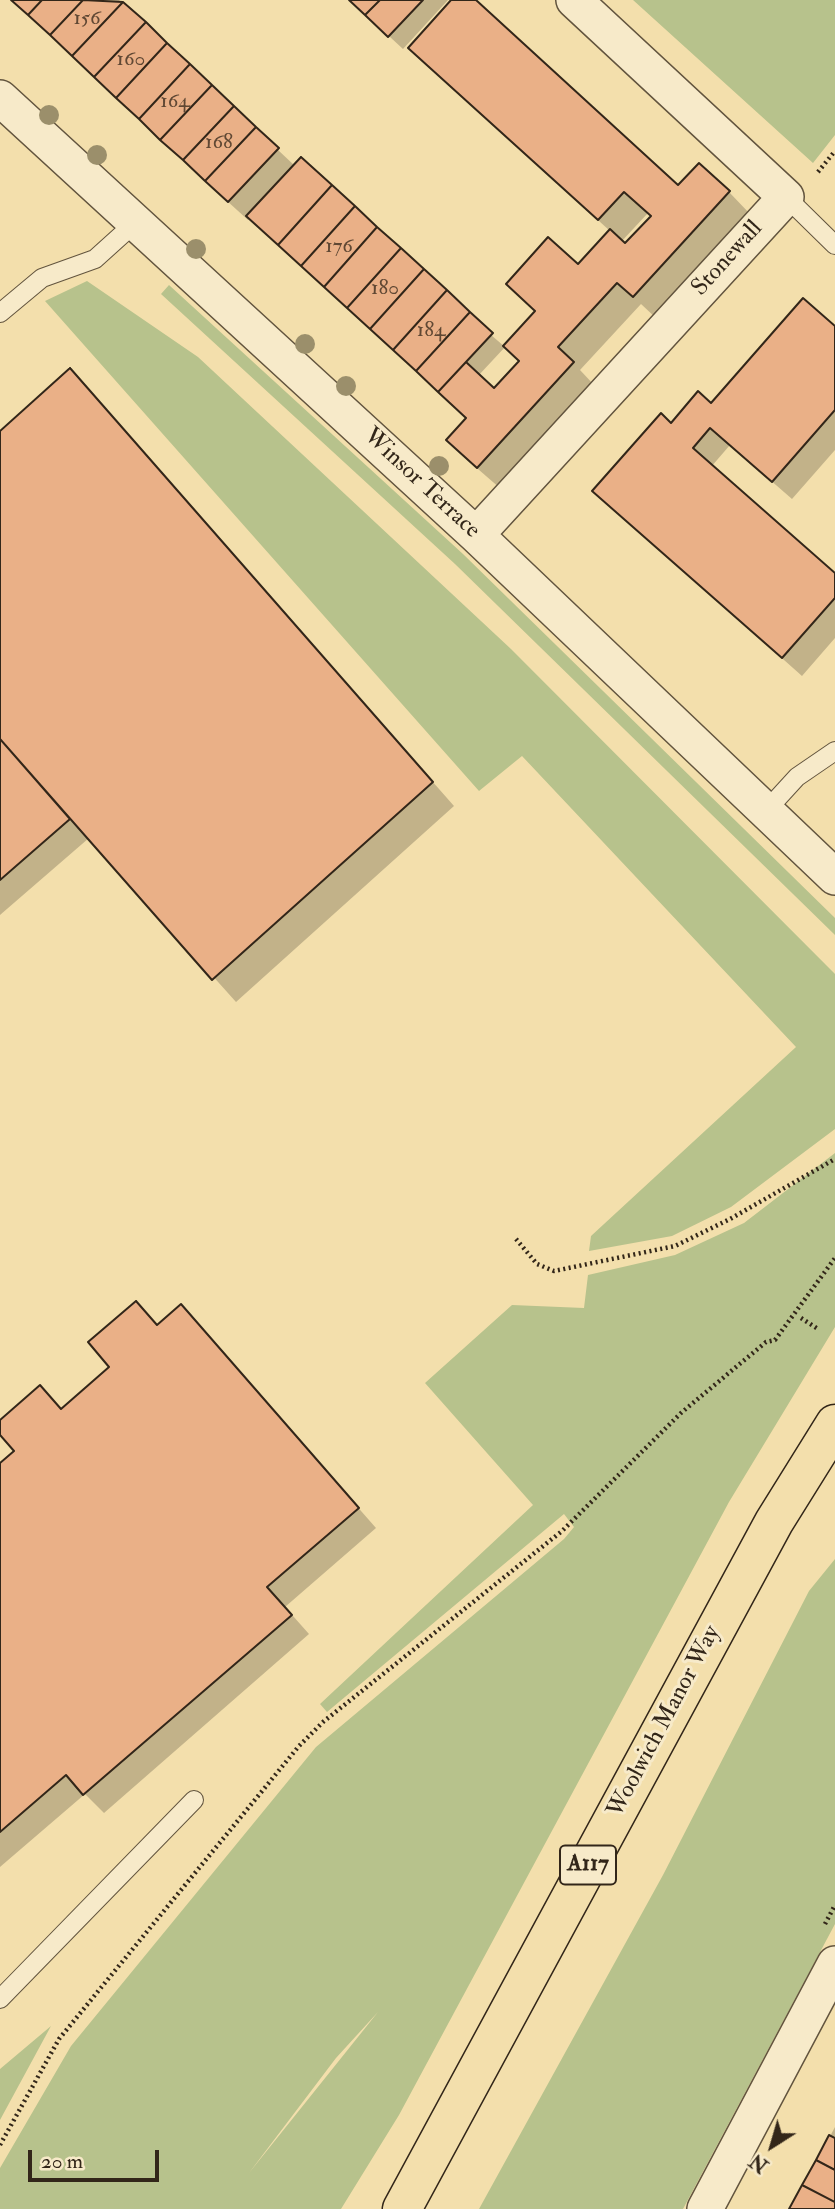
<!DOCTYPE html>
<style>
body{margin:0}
#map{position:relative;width:835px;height:2209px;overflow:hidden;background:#f3dfac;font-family:"IM FELL Double Pica",serif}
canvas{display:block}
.north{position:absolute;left:737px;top:2111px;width:70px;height:70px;-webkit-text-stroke:5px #f7eac9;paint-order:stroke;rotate:217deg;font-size:19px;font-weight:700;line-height:28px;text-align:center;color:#322619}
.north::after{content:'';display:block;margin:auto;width:24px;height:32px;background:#322619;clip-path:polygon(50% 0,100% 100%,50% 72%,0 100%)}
.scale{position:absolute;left:28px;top:2150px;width:131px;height:32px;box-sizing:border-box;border:4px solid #322619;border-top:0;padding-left:9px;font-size:21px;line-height:24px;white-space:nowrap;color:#322619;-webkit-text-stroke:5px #f7eac9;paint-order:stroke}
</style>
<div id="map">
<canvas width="835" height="2209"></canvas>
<div class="north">N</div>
<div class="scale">20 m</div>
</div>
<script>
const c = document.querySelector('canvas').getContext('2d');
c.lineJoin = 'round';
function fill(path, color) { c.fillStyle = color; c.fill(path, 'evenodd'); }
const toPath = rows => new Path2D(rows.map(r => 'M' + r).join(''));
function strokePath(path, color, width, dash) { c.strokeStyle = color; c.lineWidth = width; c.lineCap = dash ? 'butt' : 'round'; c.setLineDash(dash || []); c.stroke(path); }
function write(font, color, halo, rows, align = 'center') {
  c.font = font + ' "IM FELL Double Pica",serif'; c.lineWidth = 6; c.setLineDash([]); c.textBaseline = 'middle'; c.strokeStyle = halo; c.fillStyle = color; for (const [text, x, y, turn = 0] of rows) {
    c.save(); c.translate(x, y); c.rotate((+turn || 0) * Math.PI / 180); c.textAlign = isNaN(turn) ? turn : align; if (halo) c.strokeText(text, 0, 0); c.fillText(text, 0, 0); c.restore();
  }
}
fill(toPath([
 [633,0,835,0,835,135,813,163],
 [87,281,198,357,511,649,835,974,835,1129,731,1207,672,1236,589,1251,591,1236,796,1047,522,756,479,791,45,301],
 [169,285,463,554,835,918,835,935,455,564,161,294],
 [835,1153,835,1327,729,1502,399,2115,341,2209,0,2209,0,2168,71,2046,316,1747,564,1539,574,1527,564,1514,327,1712,320,1704,533,1505,425,1383,512,1305,584,1308,588,1275,675,1255,744,1223],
 [378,2012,249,2173,336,2058],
 [835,1559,835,1924,683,2209,479,2209,663,1875,809,1591],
 [51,2026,0,2120,0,2069]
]), '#b7c28c');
fill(toPath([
 [13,0,119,0,295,166,505,347,610,231,433,70,454,0,473,0,678,188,729,192,751,215,657,319,641,304,580,370,595,386,501,489,471,463,468,418,250,218,248,220,226,200],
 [648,213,652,217,626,246,621,242],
 [506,346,521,361,494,391,478,376],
 [350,0,448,0,403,49],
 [835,328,835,450,792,499,730,445,711,467,835,576,835,638,802,676,594,491,671,425,711,405],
 [70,370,454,806,236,1002,89,838,0,915,0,433],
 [136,1303,158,1326,181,1306,376,1528,285,1607,309,1634,104,1813,85,1794,0,1867,0,1465,16,1451,0,1433,0,1422,40,1387,62,1410,111,1367],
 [835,2127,835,2209,791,2209]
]), '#0003');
const building = toPath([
 [11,0,42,0,28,15,11,0],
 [42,0,83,0,50,35,28,15,42,0],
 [83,0,123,2,72,56,50,35,83,0],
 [349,0,380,0,365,15,349,0],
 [380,0,423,0,388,37,365,15,380,0],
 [451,0,476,0,678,185,699,163,730,191,633,297,617,283,558,347,574,362,477,468,446,440,466,418,438,392,466,362,494,388,519,361,503,346,535,311,506,284,548,237,578,264,610,229,625,243,651,216,624,192,598,220,408,48,451,0],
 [123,2,146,22,94,77,72,56,123,2],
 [146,22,167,43,116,98,94,77,146,22],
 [167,43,190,64,139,119,116,98,167,43],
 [190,64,212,85,160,140,139,119,190,64],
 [212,85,234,106,183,160,160,140,212,85],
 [234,106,256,127,205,181,183,160,234,106],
 [256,127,279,148,228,202,205,181,256,127],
 [301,157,332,185,278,245,246,216,301,157],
 [332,185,355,206,301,266,278,245,332,185],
 [355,206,377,227,324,287,301,266,355,206],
 [377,227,401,248,347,308,324,287,377,227],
 [401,248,424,269,370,329,347,308,401,248],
 [424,269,447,290,393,350,370,329,424,269],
 [447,290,470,312,416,371,393,350,447,290],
 [803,298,835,326,835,410,772,482,710,428,693,448,835,573,835,598,782,658,592,491,661,413,671,423,698,391,711,403,803,298],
 [470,312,493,333,438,392,416,371,470,312],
 [70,368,433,782,212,980,0,739,0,431,70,368],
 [0,739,70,819,0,880,0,739],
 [136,1301,157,1325,181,1304,359,1508,267,1587,292,1615,83,1795,66,1775,0,1832,0,1463,14,1451,0,1435,0,1420,40,1385,61,1409,109,1367,88,1342,136,1301],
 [829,2135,835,2138,835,2170,816,2160,829,2135],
 [816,2160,835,2170,835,2202,802,2185,816,2160],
 [802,2185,835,2202,835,2209,789,2209,802,2185]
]);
fill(building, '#eab087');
strokePath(building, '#322619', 2);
const service = toPath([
 [786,197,835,245],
 [0,313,42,278,95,259,136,222],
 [765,812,797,777,835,751],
 [0,1999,194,1800]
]);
const minor = toPath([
 [0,98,476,535,835,877],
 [476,535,786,197,574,0],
 [705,2209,835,1964]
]);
const primary = toPath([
 [402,2209,774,1522,835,1424]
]);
strokePath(service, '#62543e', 20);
strokePath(minor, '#62543e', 38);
strokePath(primary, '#322619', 41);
strokePath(toPath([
 [818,172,835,151],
 [516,1239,537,1264,554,1271,675,1246,730,1219,835,1159],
 [801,1318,818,1329],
 [825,1924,835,1905],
 [0,2145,59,2039,299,1746,323,1722,562,1531,681,1413,766,1342,775,1340,835,1258]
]), '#322619', 4.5, [2, 3.5]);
strokePath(service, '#f7eac9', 18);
strokePath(minor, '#f7eac9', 35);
strokePath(primary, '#f3dfac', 38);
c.fillStyle = '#9b8f6b';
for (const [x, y] of [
 [49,115],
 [97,155],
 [196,249],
 [305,344],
 [346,386],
 [439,466]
]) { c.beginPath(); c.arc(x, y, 10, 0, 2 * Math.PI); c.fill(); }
write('21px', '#604834', null, [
 ["156",87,19],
 ["160",131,60],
 ["164",175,102],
 ["168",219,143],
 ["176",339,247],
 ["180",385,289],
 ["184",431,331]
]);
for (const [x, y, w] of [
 [588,1865,56]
]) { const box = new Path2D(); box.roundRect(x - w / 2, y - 19.5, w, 39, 5); c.fillStyle = '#f7eac9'; c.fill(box); strokePath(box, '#322619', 2); }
write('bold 23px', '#322619', null, [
 ["A117",588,1865]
]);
write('24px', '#322619', '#f7eac9', [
 ["Stonewall",728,259,-48],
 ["Winsor Terrace",421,484,43],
 ["Woolwich Manor Way",665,1722,-62]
]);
</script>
